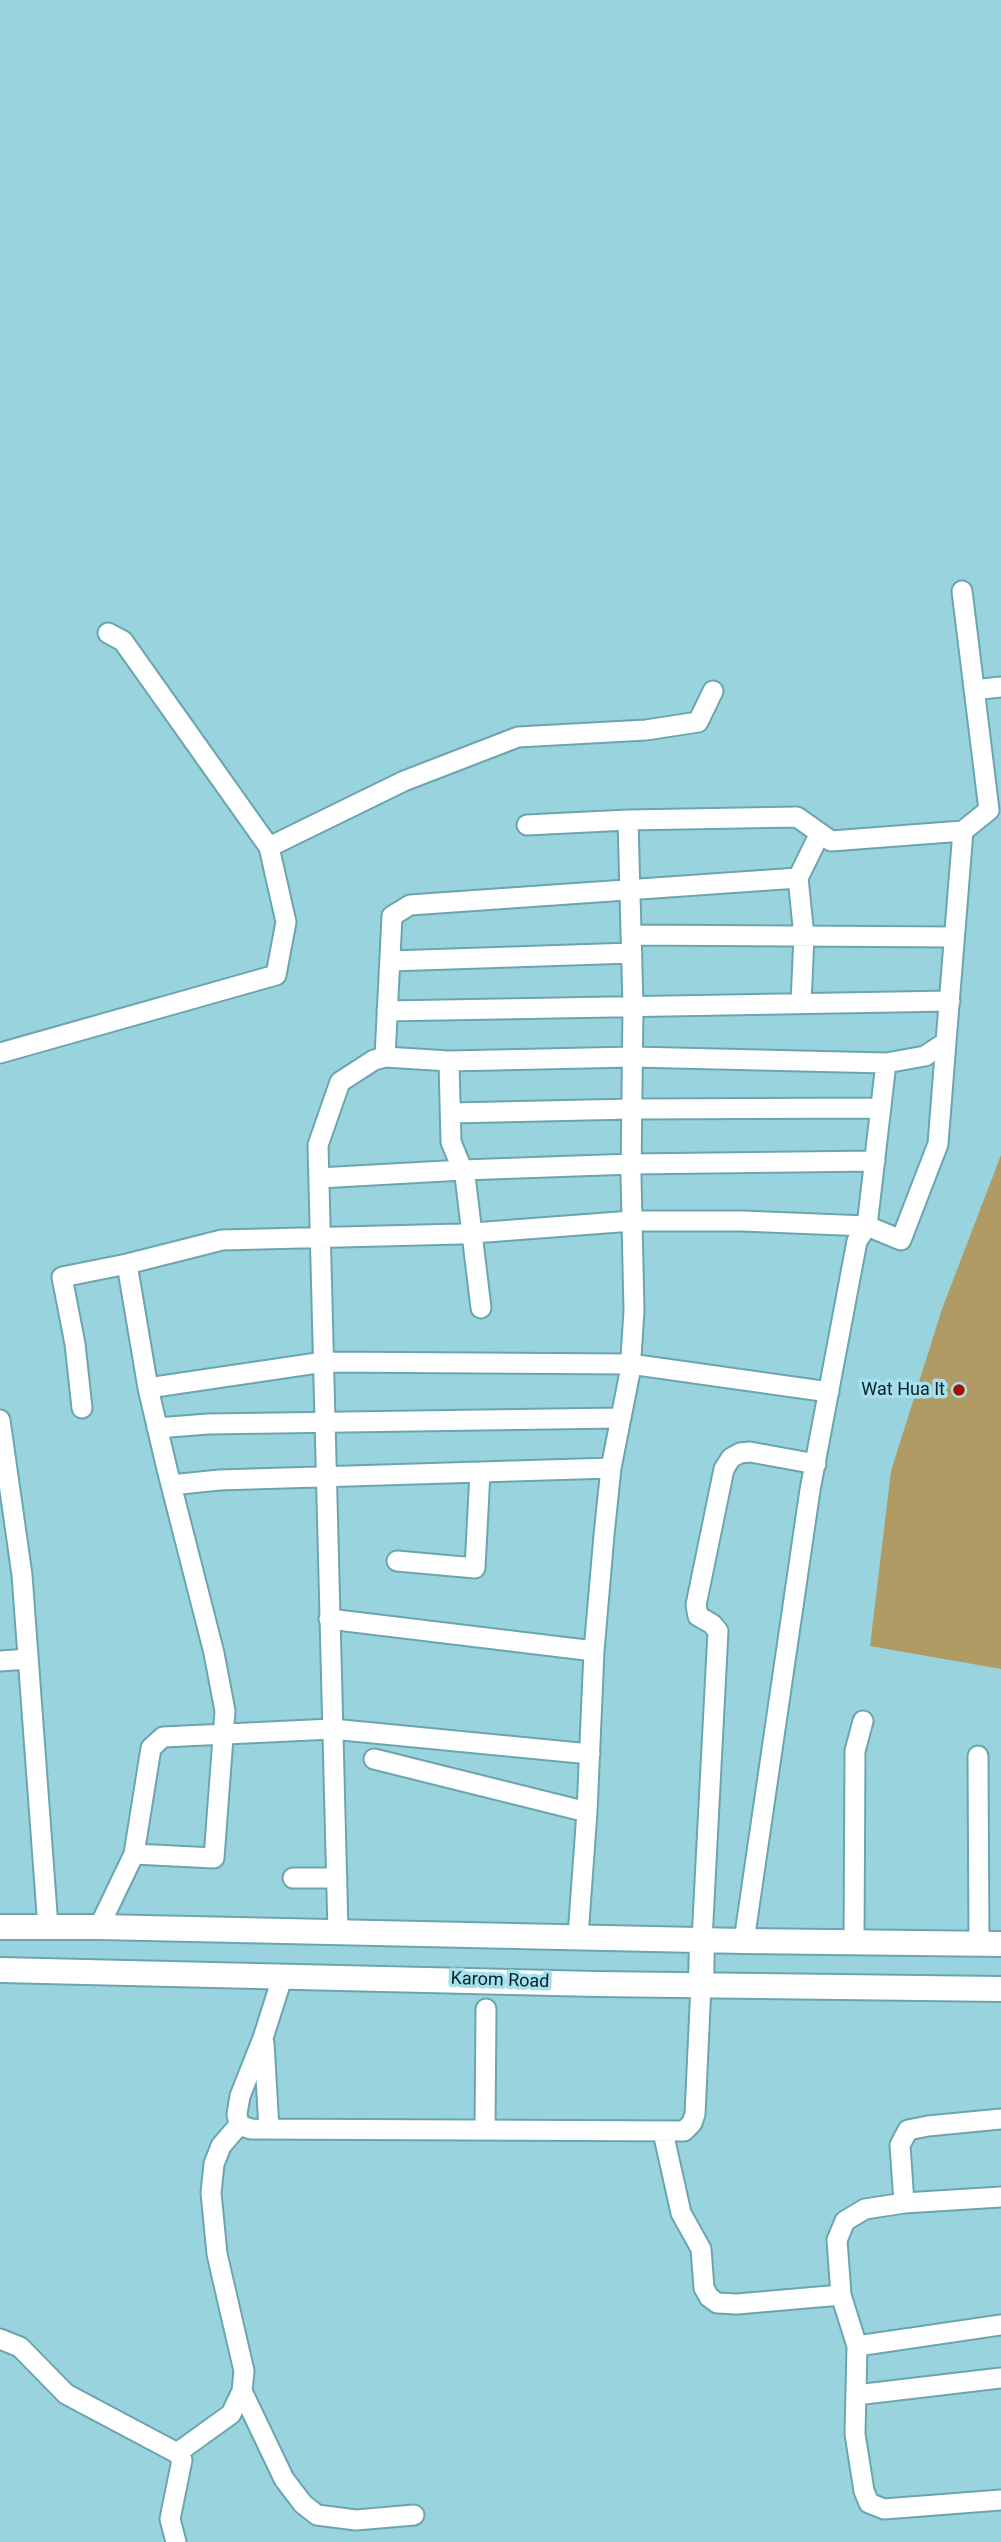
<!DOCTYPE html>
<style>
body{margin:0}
canvas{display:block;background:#98d3de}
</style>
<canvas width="1001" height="2542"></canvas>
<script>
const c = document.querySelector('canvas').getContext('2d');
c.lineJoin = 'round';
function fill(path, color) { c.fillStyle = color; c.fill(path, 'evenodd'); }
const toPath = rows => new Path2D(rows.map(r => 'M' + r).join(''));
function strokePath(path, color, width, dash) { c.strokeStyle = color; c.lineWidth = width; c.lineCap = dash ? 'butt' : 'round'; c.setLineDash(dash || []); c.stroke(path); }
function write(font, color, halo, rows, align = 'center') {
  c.font = font + ' Roboto,sans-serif'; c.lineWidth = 7; c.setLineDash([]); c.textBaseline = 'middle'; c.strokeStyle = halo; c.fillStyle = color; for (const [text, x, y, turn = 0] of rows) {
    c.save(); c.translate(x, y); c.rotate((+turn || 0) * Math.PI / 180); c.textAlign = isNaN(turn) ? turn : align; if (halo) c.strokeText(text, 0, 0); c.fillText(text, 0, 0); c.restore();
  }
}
fill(toPath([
 [1001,1155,1001,1669,870,1646,891,1471,942,1309]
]), '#af9b63');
const minor = toPath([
 [974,690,1001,687],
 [527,825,628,820,797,817,831,841,963,831],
 [269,847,404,781,518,737,646,730,698,722,713,691],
 [798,878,820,833],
 [631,935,954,937],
 [390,961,632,953],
 [387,1011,950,1001],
 [0,1053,276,975,286,922,269,847,123,641,108,633],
 [385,1057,449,1061,633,1057,886,1063],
 [449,1061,451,1142,465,1176,481,1308],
 [451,1113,632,1109,881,1108],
 [319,1178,463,1170,632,1164,875,1161],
 [127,1264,148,1388,167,1469,214,1653,225,1711,214,1858,134,1854],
 [148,1388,324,1362,630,1364,829,1392],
 [82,1408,75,1344,62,1277,127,1264,222,1240,460,1234,632,1221,742,1221,867,1226,901,1240,938,1144,946,1042],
 [0,1420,22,1575,48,1927],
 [157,1428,208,1424,620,1418],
 [171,1485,219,1480,611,1468],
 [397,1561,475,1568,480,1472],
 [329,1619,594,1651],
 [0,1661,28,1659],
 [978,1756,979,1944],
 [374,1759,587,1812],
 [293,1878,337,1878],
 [99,1927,134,1854,151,1748,163,1737,332,1729,590,1754],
 [338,1931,318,1145,340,1082,374,1060,385,1057,392,916,410,905,798,878,804,936,801,1003],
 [578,1936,587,1812,594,1651,604,1535,611,1468,630,1372,634,1311,631,1176,633,1006,628,820],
 [702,1940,718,1631,712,1624,698,1616,696,1605,724,1469,731,1458,740,1453,750,1452,816,1464],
 [744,1941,810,1490,857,1241,867,1226,886,1063,925,1056,946,1042,963,831,989,810,962,591],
 [854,1942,855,1751,863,1721],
 [283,1975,263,2038,240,2096,237,2114,239,2125,251,2129,684,2131,692,2123,695,2114,701,1985],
 [264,2043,269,2129],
 [485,2129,486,2009],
 [663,2132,681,2213,701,2249,704,2288,709,2297,717,2303,737,2304,841,2295],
 [1001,2197,904,2203,865,2209,845,2221,837,2240,841,2295,857,2346,855,2434,864,2491,869,2503,884,2509,1001,2500],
 [904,2203,900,2145,908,2130,928,2126,1001,2119],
 [0,2339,20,2347,66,2394,177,2453,182,2460,170,2519,176,2542],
 [857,2346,1001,2325],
 [242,2391,284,2479,303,2504,317,2515,356,2520,414,2515],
 [856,2395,1001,2378],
 [177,2453,231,2414,242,2391,244,2371,217,2254,211,2193,214,2164,221,2146,239,2125]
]);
const major = toPath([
 [0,1927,99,1927,744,1941,1001,1944],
 [0,1970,596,1984,1001,1989],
 [701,1985,702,1940]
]);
strokePath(minor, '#6ba5b0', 23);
strokePath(major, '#6ba5b0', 28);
strokePath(minor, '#fff', 19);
strokePath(major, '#fff', 24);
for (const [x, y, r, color] of [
 [959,1390,7,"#a51200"]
]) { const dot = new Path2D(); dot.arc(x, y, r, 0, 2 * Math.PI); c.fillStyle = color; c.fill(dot); strokePath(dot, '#a5e0ec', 2.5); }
write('18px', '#082025', '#a5e0ec', [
 ["Wat Hua It",945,1390]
], 'right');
write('18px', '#082025', '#a5e0ec', [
 ["Karom Road",500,1981,2]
]);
</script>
